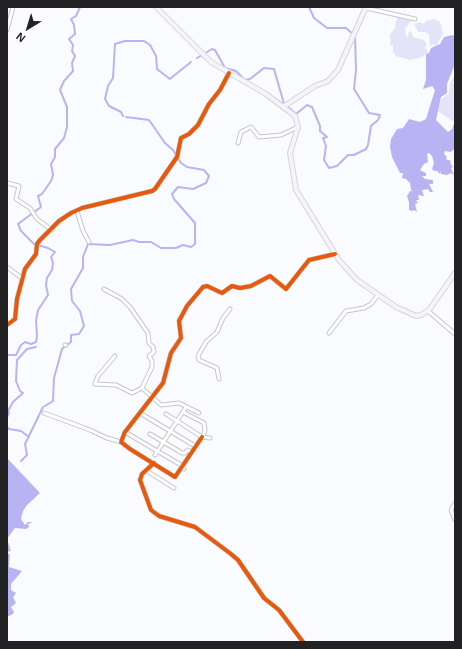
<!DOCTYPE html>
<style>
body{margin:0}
#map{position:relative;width:462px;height:649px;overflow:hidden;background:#fafbfe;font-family:Arial,sans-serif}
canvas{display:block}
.frame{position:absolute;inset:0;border:8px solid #222225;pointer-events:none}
.north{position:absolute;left:8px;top:8px;width:40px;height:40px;-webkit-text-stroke:3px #f9faff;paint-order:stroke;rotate:218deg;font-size:11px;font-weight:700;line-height:16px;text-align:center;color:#222225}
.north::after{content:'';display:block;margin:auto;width:14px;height:18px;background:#222225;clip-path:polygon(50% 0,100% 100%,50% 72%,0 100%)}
</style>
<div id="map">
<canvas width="462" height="649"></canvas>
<div class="frame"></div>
<div class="north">N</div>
</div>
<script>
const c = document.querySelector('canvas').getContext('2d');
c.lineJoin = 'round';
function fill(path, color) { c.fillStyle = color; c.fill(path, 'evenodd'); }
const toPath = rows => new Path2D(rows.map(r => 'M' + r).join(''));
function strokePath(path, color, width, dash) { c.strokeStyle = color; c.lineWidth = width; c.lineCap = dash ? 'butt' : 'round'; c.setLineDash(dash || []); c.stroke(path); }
fill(toPath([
 [399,16,408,19,408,21,410,19,411,21,405,28,406,36,408,37,409,32,411,31,413,37,424,40,427,44,425,47,428,52,422,57,410,60,396,56,393,52,393,45,390,45,391,39,389,36,395,28,396,21],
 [434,19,440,22,443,34,436,46,433,44,430,46,429,35,425,32,418,32,414,24,420,22,424,24,426,21],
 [454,77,455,80,452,83,455,83,455,120,452,121,438,111,441,100,449,93,450,83]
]), '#e4e4f8');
fill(toPath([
 [452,35,455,36,455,64,447,84,447,93,441,97,436,120,448,132,452,129,455,120,455,134,453,135,455,135,455,148,451,152,445,151,444,154,447,157,446,159,451,161,450,163,453,167,451,168,454,175,451,173,447,175,441,174,440,171,440,174,437,171,434,171,432,169,434,163,432,156,429,153,427,154,428,162,424,164,420,170,426,173,426,176,422,176,425,179,433,180,433,184,429,184,433,192,430,192,428,189,422,190,424,196,418,195,419,200,416,200,418,203,415,204,417,212,414,210,412,211,409,210,409,202,407,196,410,191,413,191,411,190,410,183,406,179,402,178,403,173,400,173,392,157,390,147,391,139,397,129,403,128,409,119,420,122,426,119,435,90,432,86,423,89,426,80,426,54,429,53,431,48,440,44,444,37],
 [7,458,40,493,27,505,23,511,21,519,25,525,28,522,33,522,28,524,29,527,26,529,15,528,7,539,11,551,7,552,10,555,9,567,22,571,11,584,11,590,16,593,13,597,16,603,11,607,14,612,13,614,7,617]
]), '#b8b4f4');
strokePath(toPath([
 [309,7,314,18,327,28,346,28,354,35],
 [197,58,212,49,215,50,225,68,236,71,245,80,250,79,264,68,274,69,284,104],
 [171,78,191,62],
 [286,105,296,114,307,105,312,107,320,126,320,131,327,137,323,138,326,146,324,160,329,168,337,166,348,155,354,155,366,149,368,145,371,126,378,120,380,115,369,113,354,89,356,70,355,35],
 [123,116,121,112,109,106,105,99,108,86,113,78,115,44,125,41,144,41,150,45,156,56,157,69,170,79],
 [7,355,16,355,21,345,25,342,31,344,36,342,37,336,36,321,38,310,48,295,46,285,47,278,52,270,53,263,51,257,55,252,48,248,34,244,21,231,18,224,41,207,38,196,42,194,51,181,53,175,51,164,55,157,55,149,64,138,67,127,67,107,60,90,64,81,73,71,72,63,75,56,72,51,73,45,69,39,75,34,74,25,71,19,76,16,80,7],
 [45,406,53,401,54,378,62,349,71,342,71,335,79,334,84,326,80,311,72,301,71,289,83,268,83,257,88,244,110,245,133,240,139,242,151,242,161,248,176,248,183,245,191,247,195,244,195,223,174,199,172,194,178,187,193,189,206,183,209,176,204,170,187,167,181,163,173,150,165,143,149,120,126,117],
 [7,417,9,413,8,411,13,402,23,393,20,391,16,381,17,360,27,349,36,347],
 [7,427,9,429,21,431,29,437],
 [21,461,27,455,25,444,43,407]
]), '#b8b4f4', 2);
const minor = toPath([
 [366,8,415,19],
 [7,30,13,7],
 [238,143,241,132,251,127,259,137,281,135,298,127],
 [7,183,19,186,16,199,30,208,37,219,52,230],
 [77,211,83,231,89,242],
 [7,267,23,279],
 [104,289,122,299,130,307,148,333,149,343,153,347,154,352,149,356,152,361,152,367,142,388],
 [428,311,455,334],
 [7,325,15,319,17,299,25,269,36,254,37,244,40,240,59,221,71,213,82,208,152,191,155,189,177,157,181,138,189,134,198,125,209,104,220,90,229,73],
 [329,333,346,311,364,308,371,304,378,295],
 [65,345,66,345],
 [115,356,98,376,95,384,116,385,132,393,142,388,161,405,179,403,199,413],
 [219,379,217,368,199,360,198,356,206,342,217,332,223,318,230,309],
 [183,412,204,423,205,430,203,436],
 [44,413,90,430,107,438,121,442],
 [140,413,195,446],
 [166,414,202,437,210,438],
 [125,432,181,465,184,469],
 [150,434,182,453,185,453,188,450,191,452],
 [202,437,175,477,130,449,121,442,125,432,163,383,171,353,181,338,179,321,187,306,203,287,207,286,222,293,232,286,240,288,251,286,270,276,286,289,309,260,335,254],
 [155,455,186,407],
 [154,463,142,474,140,480,151,510,159,516,195,527,231,554,238,560,264,598,279,610,303,642],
 [147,471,174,488],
 [455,503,451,510,455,520]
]);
const major = toPath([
 [156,7,211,62,266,94,295,116,298,127,290,153,296,190,339,260,357,280,396,307,416,316,421,315,429,310,455,273],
 [283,107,315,86,328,81,338,70,366,7]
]);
strokePath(minor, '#c6c7c9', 5);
strokePath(major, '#d6d6d8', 6);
strokePath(minor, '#fefeff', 3);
strokePath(major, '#f4f4fa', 4);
strokePath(toPath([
 [7,325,15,319,17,299,25,269,36,254,37,244,40,240,59,221,71,213,82,208,152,191,155,189,177,157,181,138,189,134,198,125,209,104,220,90,229,73],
 [202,437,175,477,130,449,121,442,125,432,163,383,171,353,181,338,179,321,187,306,203,287,207,286,222,293,232,286,240,288,251,286,270,276,286,289,309,260,335,254],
 [154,463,142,474,140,480,151,510,159,516,195,527,231,554,238,560,264,598,279,610,303,642]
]), '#e8590c', 4);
</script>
